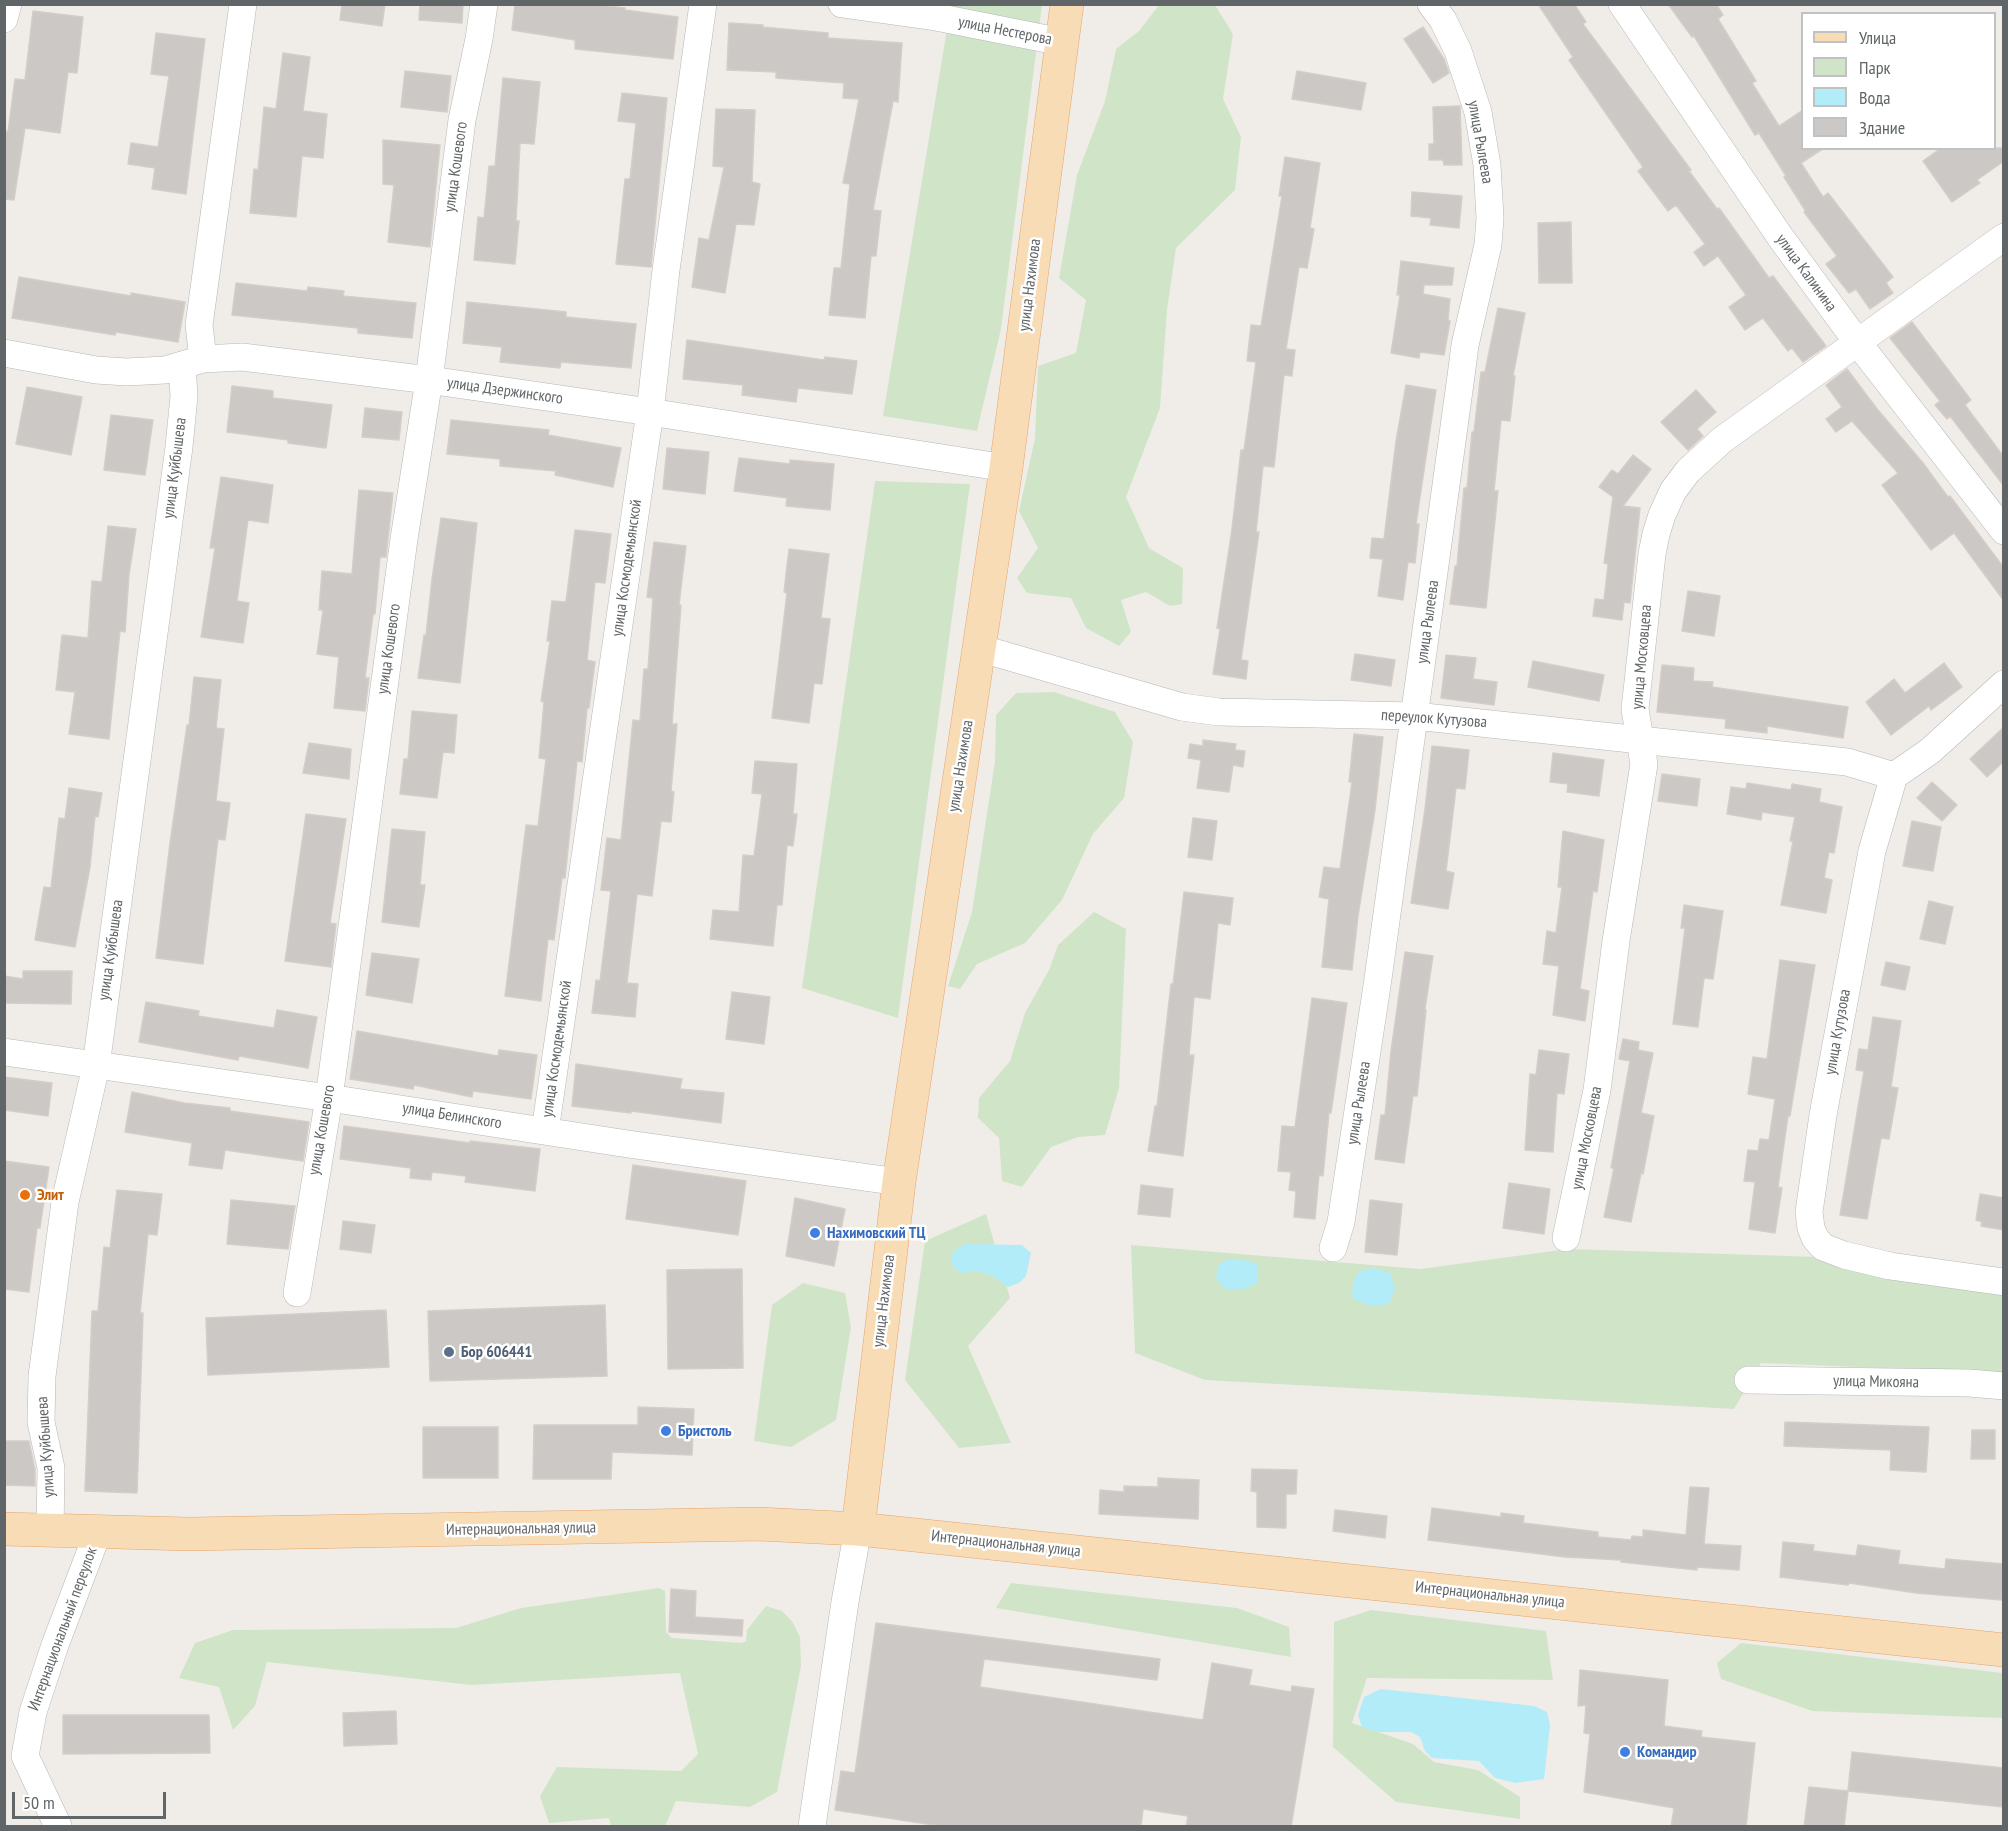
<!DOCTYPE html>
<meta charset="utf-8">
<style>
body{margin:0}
#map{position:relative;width:2008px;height:1831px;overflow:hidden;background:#f0ede9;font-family:"PT Sans Narrow",sans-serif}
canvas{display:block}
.frame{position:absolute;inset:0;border:6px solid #606567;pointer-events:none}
.legend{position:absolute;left:1801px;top:12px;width:195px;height:138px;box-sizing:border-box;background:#fff;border:2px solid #bfc1c2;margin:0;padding:8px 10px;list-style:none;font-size:18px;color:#606567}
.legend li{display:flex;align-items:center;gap:12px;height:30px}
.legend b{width:30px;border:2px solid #bfc1c2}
.scale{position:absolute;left:12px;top:1792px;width:154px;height:27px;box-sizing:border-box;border:3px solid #606567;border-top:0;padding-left:8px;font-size:18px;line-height:21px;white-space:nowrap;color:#606567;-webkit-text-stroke:4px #fff;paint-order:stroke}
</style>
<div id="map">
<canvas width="2008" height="1831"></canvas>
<div class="frame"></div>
<ul class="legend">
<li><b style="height:8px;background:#f8dcb5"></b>Улица</li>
<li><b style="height:16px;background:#d0e5c8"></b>Парк</li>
<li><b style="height:16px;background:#b1ecf8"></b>Вода</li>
<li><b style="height:16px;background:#ccc8c5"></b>Здание</li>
</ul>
<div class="scale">50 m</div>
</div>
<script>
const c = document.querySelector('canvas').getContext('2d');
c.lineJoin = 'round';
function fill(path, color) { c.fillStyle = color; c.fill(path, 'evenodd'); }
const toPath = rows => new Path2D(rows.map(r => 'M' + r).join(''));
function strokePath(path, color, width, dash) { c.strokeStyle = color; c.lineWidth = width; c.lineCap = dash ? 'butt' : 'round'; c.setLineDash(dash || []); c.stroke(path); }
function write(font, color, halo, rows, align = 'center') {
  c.font = font + ' "PT Sans Narrow",sans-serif'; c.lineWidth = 5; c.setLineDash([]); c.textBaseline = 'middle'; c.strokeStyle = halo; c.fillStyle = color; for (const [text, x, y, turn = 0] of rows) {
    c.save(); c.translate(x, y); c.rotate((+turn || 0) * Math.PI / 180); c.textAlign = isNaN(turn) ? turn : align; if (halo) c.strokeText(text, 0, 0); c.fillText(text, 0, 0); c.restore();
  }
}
fill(toPath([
 [951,5,1042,5,1001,329,977,431,883,416],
 [1159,5,1215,5,1233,34,1223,99,1241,137,1235,190,1176,248,1167,310,1160,408,1126,497,1149,548,1183,568,1182,604,1170,606,1146,592,1121,600,1131,632,1119,646,1086,628,1071,598,1027,593,1017,578,1038,548,1019,511,1035,438,1038,366,1076,353,1086,300,1059,278,1077,175,1105,101,1116,49,1139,31],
 [875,481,970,484,898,1018,802,988],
 [1054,692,1115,712,1133,742,1124,798,1093,834,1062,900,1025,943,977,964,960,989,948,986,972,912,995,761,996,715,1016,693],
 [1094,912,1126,929,1119,1088,1105,1135,1078,1137,1051,1147,1022,1187,1002,1181,999,1138,978,1118,979,1098,1010,1061,1025,1013,1049,970,1058,945],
 [986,1214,1010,1298,968,1346,1011,1443,959,1448,905,1380,925,1241],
 [1131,1245,1420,1269,1568,1249,1820,1257,2003,1289,2003,1373,1761,1363,1734,1409,1205,1380,1135,1353],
 [803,1283,845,1293,851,1327,836,1420,791,1447,754,1441,772,1305],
 [1011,1583,1237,1608,1289,1627,1291,1657,996,1608],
 [659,1588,665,1591,666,1632,672,1638,742,1643,746,1641,747,1630,766,1606,782,1611,792,1621,800,1637,801,1666,777,1792,750,1807,676,1801,665,1826,611,1826,609,1818,549,1823,540,1796,557,1767,681,1771,698,1754,680,1673,471,1685,267,1662,255,1706,233,1730,219,1687,179,1678,195,1643,233,1630,456,1628,521,1608],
 [1371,1610,1546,1631,1553,1680,1367,1678,1352,1723,1413,1744,1434,1762,1478,1770,1520,1797,1520,1819,1396,1802,1333,1747,1334,1622],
 [1741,1643,2003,1673,2003,1718,1812,1711,1721,1679,1717,1663]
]), '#d0e5c8');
fill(toPath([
 [964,1244,1022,1245,1031,1253,1026,1276,1019,1283,1008,1287,993,1276,976,1271,962,1273,952,1266,951,1254],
 [1230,1259,1250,1261,1258,1265,1258,1283,1242,1290,1226,1290,1216,1279,1219,1264],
 [1373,1268,1390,1273,1395,1289,1389,1304,1370,1306,1352,1298,1353,1282,1359,1271],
 [1381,1689,1534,1706,1547,1712,1550,1725,1544,1779,1515,1783,1495,1778,1479,1761,1432,1758,1425,1751,1420,1737,1411,1732,1378,1732,1362,1727,1358,1715,1364,1697]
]), '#b1ecf8');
const building = toPath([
 [342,4,385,4,382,26,340,20,342,4],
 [420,4,463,4,462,23,419,20,420,4],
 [515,4,590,4,625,8,625,10,678,17,673,59,575,49,575,40,512,30,515,4],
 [1538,4,1574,4,1586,22,1583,24,1691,170,1689,171,1717,209,1719,208,1769,278,1773,276,1826,346,1803,362,1792,348,1788,351,1763,318,1745,330,1729,307,1746,295,1718,256,1704,266,1694,252,1705,244,1676,205,1668,211,1638,171,1643,167,1569,60,1573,57,1538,4],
 [1668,4,1716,4,1723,15,1718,19,1756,81,1752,83,1779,126,1803,110,1803,148,1824,148,1801,163,1823,197,1828,193,1893,277,1886,283,1893,293,1870,309,1856,289,1849,293,1826,264,1837,256,1804,212,1805,210,1784,177,1786,176,1759,133,1755,135,1694,36,1692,37,1668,4],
 [33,11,83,17,77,73,68,72,60,133,25,128,14,200,4,199,4,131,8,132,15,79,25,80,33,11],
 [729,23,763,25,762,27,828,33,828,38,902,43,898,102,893,101,873,210,881,211,876,256,871,256,865,318,829,315,834,268,841,268,850,184,843,183,859,99,843,98,844,83,776,78,776,72,727,70,729,23],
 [1423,27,1444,59,1449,73,1433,83,1404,39,1423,27],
 [156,33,205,39,186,194,152,189,155,168,128,164,131,143,158,147,169,76,151,74,156,33],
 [283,53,310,57,303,111,327,114,323,158,302,156,296,217,250,213,254,169,258,170,264,107,276,109,283,53],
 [405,71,451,76,447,112,401,107,405,71],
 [1297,71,1366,83,1361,110,1292,99,1297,71],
 [503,78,540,82,534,144,520,143,516,221,519,221,515,264,474,260,478,217,484,218,489,166,495,166,503,78],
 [622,93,667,98,651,267,616,264,625,179,630,179,636,123,618,121,622,93],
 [1460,106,1462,165,1444,165,1443,160,1429,160,1429,144,1434,144,1433,107,1460,106],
 [716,109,755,110,752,182,760,184,754,225,736,224,725,293,692,287,699,238,709,240,724,167,713,166,716,109],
 [383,140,440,145,430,247,388,242,394,185,383,184,383,140],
 [1941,148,2004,148,2004,161,1977,180,1980,183,1952,202,1923,161,1941,148],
 [1285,157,1320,163,1310,228,1314,229,1307,268,1299,267,1286,349,1295,350,1292,376,1284,375,1274,467,1263,466,1256,532,1259,532,1241,660,1248,661,1246,679,1213,674,1220,629,1217,628,1232,529,1241,450,1244,450,1256,362,1247,361,1251,325,1261,326,1282,196,1279,196,1285,157],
 [1412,192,1462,196,1459,228,1430,225,1431,218,1411,216,1412,192],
 [1571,222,1572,283,1539,283,1538,223,1571,222],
 [1401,261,1454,268,1452,285,1424,285,1423,294,1450,299,1448,320,1450,321,1444,355,1420,352,1419,358,1391,353,1400,295,1397,295,1401,261],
 [19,277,131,296,131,293,185,302,178,342,116,332,115,335,12,318,19,277],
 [236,283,307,291,308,287,344,291,343,296,416,303,412,338,358,333,358,328,232,315,236,283],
 [467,302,566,312,566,317,636,324,631,368,561,362,560,368,500,362,502,347,463,343,467,302],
 [1498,308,1525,313,1513,376,1515,376,1510,421,1501,420,1494,491,1498,491,1486,608,1450,604,1455,566,1457,566,1464,488,1467,488,1472,432,1474,432,1481,372,1485,372,1498,308],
 [1912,322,1971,400,1965,405,2004,457,2004,486,1950,416,1947,419,1935,405,1940,401,1890,338,1912,322],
 [687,340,824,360,825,357,857,361,852,394,798,388,796,402,742,395,743,385,683,379,687,340],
 [1847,369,1878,410,1923,463,1948,497,1950,496,2004,568,2004,601,1954,533,1931,550,1882,485,1898,473,1852,421,1836,432,1826,419,1842,407,1826,385,1847,369],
 [1406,385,1436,390,1416,524,1419,524,1415,563,1408,562,1403,600,1378,596,1383,559,1370,558,1372,538,1384,539,1396,441,1406,385],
 [232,386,273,391,273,398,332,405,326,448,288,443,288,440,227,432,232,386],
 [27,387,82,397,71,455,16,444,27,387],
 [1696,390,1716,412,1697,429,1703,436,1688,450,1661,422,1696,390],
 [365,408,402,412,399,440,362,437,365,408],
 [111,415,153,420,145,475,104,470,111,415],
 [451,420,549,430,548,435,621,448,613,487,555,475,556,471,500,466,500,459,447,454,451,420],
 [667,448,709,452,705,494,663,489,667,448],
 [1633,455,1651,469,1623,506,1640,508,1630,603,1624,602,1622,620,1593,616,1595,599,1604,600,1608,564,1604,563,1613,497,1599,487,1612,470,1618,474,1633,455],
 [739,458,790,464,790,460,834,464,830,510,786,506,787,498,734,491,739,458],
 [221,477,273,485,268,523,248,520,237,601,249,603,243,643,201,637,215,548,210,548,221,477],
 [359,490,393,493,386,557,380,557,375,614,373,614,365,678,369,678,365,711,334,708,339,657,317,654,323,610,319,610,322,571,352,574,359,490],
 [441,518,477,523,460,683,418,678,424,635,426,635,432,579,441,518],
 [108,526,136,529,129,575,125,632,120,631,109,739,69,734,75,692,56,690,62,635,88,638,92,581,102,582,108,526],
 [575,530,611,534,605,583,595,582,587,660,595,662,589,708,587,708,582,762,577,761,565,878,562,878,554,940,548,939,541,1001,505,996,526,825,538,826,546,759,539,758,544,702,541,701,550,641,547,641,552,601,566,602,575,530],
 [654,542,686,546,679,605,681,605,672,724,677,724,671,791,674,792,671,822,661,821,652,896,637,894,627,983,638,984,635,1017,592,1013,596,980,600,981,611,891,601,890,607,838,621,840,633,720,640,721,644,669,648,669,653,598,647,597,654,542],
 [789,549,829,554,821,618,830,619,822,684,814,683,809,723,772,718,787,593,784,592,789,549],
 [1688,591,1720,596,1714,636,1682,631,1688,591],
 [1355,654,1395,660,1391,686,1351,680,1355,654],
 [1446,655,1476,658,1473,679,1497,682,1494,705,1441,698,1446,655],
 [1533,661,1604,675,1599,701,1528,687,1533,661],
 [1944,663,1962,687,1931,710,1929,706,1891,735,1866,702,1894,679,1905,693,1944,663],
 [1662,665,1694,668,1693,681,1713,682,1712,687,1848,707,1843,738,1767,726,1767,733,1725,728,1726,719,1657,712,1662,665],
 [194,677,221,680,216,728,224,729,216,801,230,803,225,840,218,839,203,964,156,958,170,843,187,725,189,725,194,677],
 [412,711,457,715,454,753,443,752,437,798,400,794,404,759,408,759,412,711],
 [2004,727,2004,761,1987,777,1970,759,2004,727],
 [1354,734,1383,737,1375,810,1358,916,1352,970,1322,967,1329,899,1319,897,1324,867,1340,869,1352,782,1349,782,1354,734],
 [1203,740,1236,744,1235,750,1245,751,1243,767,1233,765,1229,792,1197,788,1201,760,1188,758,1190,744,1203,746,1203,740],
 [309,743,351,749,349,779,303,773,309,743],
 [1432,746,1469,750,1465,789,1456,788,1446,871,1454,873,1448,909,1411,903,1425,809,1432,746],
 [1553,753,1604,760,1599,796,1567,792,1568,784,1550,782,1553,753],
 [755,761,797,764,793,814,797,814,793,846,787,845,782,905,777,905,773,946,710,939,713,910,739,912,743,855,754,856,762,794,752,793,755,761],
 [1662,774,1700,779,1697,806,1658,801,1662,774],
 [1932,782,1957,805,1942,821,1917,798,1932,782],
 [1747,783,1791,790,1792,784,1821,789,1819,802,1842,807,1834,853,1829,852,1824,878,1832,880,1826,913,1781,905,1793,841,1790,841,1795,817,1762,812,1761,820,1727,814,1731,787,1746,789,1747,783],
 [69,788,102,793,98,817,95,816,90,867,75,947,35,940,44,887,51,888,59,818,65,819,69,788],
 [306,814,346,819,330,923,336,924,331,967,285,961,306,814],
 [1193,818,1217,821,1212,860,1188,857,1193,818],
 [1912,821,1941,827,1933,871,1903,866,1912,821],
 [392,829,425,832,420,885,425,885,419,927,382,922,392,829],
 [1563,831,1604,840,1597,892,1593,891,1580,989,1589,991,1585,1021,1553,1015,1559,966,1543,964,1547,931,1556,933,1562,887,1558,887,1563,831],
 [1184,892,1233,898,1230,925,1218,923,1210,999,1194,997,1189,1055,1194,1055,1183,1156,1148,1151,1155,1106,1157,1107,1171,984,1173,984,1184,892],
 [1929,901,1953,907,1945,944,1920,939,1929,901],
 [1684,905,1723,911,1713,979,1704,978,1698,1027,1673,1024,1685,928,1681,928,1684,905],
 [1405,952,1433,956,1425,1009,1426,1010,1417,1096,1413,1096,1404,1163,1375,1159,1381,1115,1385,1115,1391,1051,1405,952],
 [372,953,419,959,412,1003,366,995,372,953],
 [1780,960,1815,965,1790,1116,1788,1116,1778,1187,1782,1188,1775,1233,1749,1229,1755,1182,1744,1181,1748,1150,1758,1151,1760,1139,1769,1140,1775,1099,1748,1094,1753,1057,1767,1059,1780,960],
 [1886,962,1910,967,1905,990,1881,985,1886,962],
 [23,971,72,971,71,1004,4,1003,4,976,23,979,23,971],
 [732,992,770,997,764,1044,726,1039,732,992],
 [1312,998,1347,1003,1331,1113,1329,1113,1323,1176,1319,1175,1315,1219,1294,1217,1296,1191,1289,1190,1291,1172,1278,1171,1282,1126,1295,1127,1312,998],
 [146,1002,199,1011,198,1016,274,1028,277,1010,317,1017,308,1068,239,1056,238,1060,139,1042,146,1002],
 [1873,1017,1901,1021,1891,1087,1898,1088,1889,1139,1881,1138,1867,1219,1840,1215,1864,1071,1856,1070,1859,1049,1868,1050,1873,1017],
 [357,1031,498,1056,499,1050,537,1055,531,1099,473,1091,472,1097,414,1085,413,1089,350,1079,357,1031],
 [1623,1039,1639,1042,1638,1050,1653,1053,1641,1113,1654,1116,1643,1174,1641,1173,1631,1222,1604,1217,1614,1168,1611,1168,1630,1061,1619,1059,1623,1039],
 [1539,1050,1569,1054,1564,1094,1557,1093,1553,1152,1525,1150,1530,1074,1536,1075,1539,1050],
 [576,1064,682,1079,680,1089,724,1093,721,1123,631,1111,631,1113,572,1106,576,1064],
 [4,1077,52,1083,48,1116,4,1110,4,1077],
 [132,1092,184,1103,230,1108,230,1111,309,1122,303,1161,225,1150,222,1169,189,1165,192,1143,125,1132,132,1092],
 [344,1126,470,1143,470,1141,540,1149,535,1191,465,1182,466,1176,432,1172,431,1180,410,1178,411,1168,340,1159,344,1126],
 [4,1161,49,1167,40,1228,37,1228,29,1292,4,1289,4,1161],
 [633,1165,746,1181,738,1235,626,1219,633,1165],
 [1509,1183,1550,1189,1544,1234,1503,1228,1509,1183],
 [1141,1185,1173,1189,1170,1217,1138,1214,1141,1185],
 [117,1190,162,1194,157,1235,148,1234,140,1313,143,1313,137,1493,85,1491,92,1311,98,1311,104,1247,110,1248,117,1190],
 [1980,1194,2004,1198,2004,1230,1981,1226,1982,1222,1976,1220,1980,1194],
 [795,1198,845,1209,834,1266,786,1256,795,1198],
 [231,1200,295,1206,288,1249,227,1244,231,1200],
 [1370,1200,1402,1204,1397,1255,1365,1252,1370,1200],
 [343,1221,375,1225,371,1253,340,1249,343,1221],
 [742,1269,743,1368,668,1369,667,1270,742,1269],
 [605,1305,607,1376,430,1381,428,1311,605,1305],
 [386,1310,389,1367,208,1375,206,1318,386,1310],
 [638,1407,694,1409,692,1455,612,1452,611,1479,533,1479,534,1425,638,1425,638,1407],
 [1785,1422,1929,1427,1926,1472,1890,1470,1891,1450,1784,1446,1785,1422],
 [423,1427,498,1427,498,1478,423,1478,423,1427],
 [1972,1430,1995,1430,1995,1459,1971,1459,1972,1430],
 [4,1441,29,1441,35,1470,35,1486,4,1485,4,1441],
 [1252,1469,1297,1470,1296,1494,1286,1494,1286,1528,1257,1527,1257,1492,1251,1491,1252,1469],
 [1158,1478,1199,1480,1198,1519,1099,1514,1100,1490,1124,1492,1124,1486,1158,1487,1158,1478],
 [1690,1487,1709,1488,1704,1544,1741,1546,1739,1570,1697,1567,1697,1570,1621,1562,1621,1560,1565,1557,1428,1540,1432,1508,1501,1517,1501,1513,1524,1516,1523,1523,1598,1532,1598,1537,1631,1540,1632,1536,1643,1537,1643,1530,1686,1535,1690,1487],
 [1335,1510,1387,1516,1385,1538,1333,1531,1335,1510],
 [1783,1542,1814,1545,1813,1551,1856,1556,1858,1545,1900,1551,1898,1564,1945,1569,1946,1559,2004,1564,2002,1600,1916,1593,1849,1583,1848,1585,1780,1577,1783,1542],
 [671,1589,696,1591,695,1617,743,1620,742,1636,669,1632,671,1589],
 [876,1623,1160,1659,1157,1680,984,1659,980,1687,1203,1720,1212,1663,1252,1670,1249,1685,1291,1692,1292,1686,1314,1689,1291,1827,1186,1827,1188,1816,1143,1809,1141,1827,947,1827,835,1810,841,1771,855,1773,876,1623],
 [1580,1670,1668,1680,1664,1726,1702,1731,1701,1737,1755,1743,1746,1827,1671,1827,1674,1808,1584,1792,1590,1734,1584,1733,1586,1705,1578,1706,1580,1670],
 [396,1711,397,1744,344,1746,343,1713,396,1711],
 [63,1715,209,1715,210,1753,63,1754,63,1715],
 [1852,1752,2004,1768,2004,1807,1848,1791,1852,1752],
 [1809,1787,1848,1791,1844,1827,1804,1827,1809,1787]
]);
fill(building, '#ccc8c5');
strokePath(building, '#d5cdc7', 1.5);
const minor = toPath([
 [842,4,936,17,1062,42],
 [1622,4,1781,238,1858,343,2004,531],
 [4,19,8,4],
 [4,353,96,370,127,372,165,370,203,359,242,357,429,380,650,412,1006,468],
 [203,359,199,325,243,4],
 [979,648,1182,707,1219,712,1415,716,1847,762,1894,776],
 [2004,684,1930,751,1894,776,1872,851,1823,1115,1809,1212,1811,1228,1815,1238,1823,1247,1844,1255,1890,1266,2004,1282],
 [4,1052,329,1098,628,1144,899,1182],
 [545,1131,650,412,666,270,703,4],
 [1566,1238,1597,1090,1616,941,1644,764,1635,709,1652,554,1656,534,1662,515,1673,491,1688,471,1722,440,2004,237],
 [1333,1248,1341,1222,1378,979,1461,376,1465,345,1488,245,1490,218,1487,165,1478,112,1458,51,1443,20,1431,4],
 [297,1293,329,1098,404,539,429,380,462,120,479,39,484,4],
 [1748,1380,1969,1383,2004,1386],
 [50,1532,51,1468,41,1422,42,1376,65,1202,96,1066,179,447,184,396,182,365],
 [58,1826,25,1756,33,1712,55,1645,98,1532],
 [812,1826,845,1602,858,1529]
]);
const major = toPath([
 [4,1529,189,1534,759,1524,858,1529,2004,1650],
 [858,1529,899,1182,1006,468,1067,4]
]);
strokePath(minor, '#b3b7b9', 28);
strokePath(major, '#e6a36c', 34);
strokePath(minor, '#fff', 27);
strokePath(major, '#f8dcb5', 33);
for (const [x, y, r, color] of [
 [25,1195,6,"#e8710a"],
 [815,1233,6,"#3f7fe0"],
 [449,1352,6,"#5c6f8a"],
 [666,1431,6,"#3f7fe0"],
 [1625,1752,6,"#3f7fe0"]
]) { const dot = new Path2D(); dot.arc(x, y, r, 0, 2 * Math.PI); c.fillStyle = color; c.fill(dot); strokePath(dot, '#fff', 2); }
write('16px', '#606567', '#fff', [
 ["улица Нестерова",1005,31,11],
 ["улица Рылеева",1480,142,80],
 ["улица Кошевого",456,167,-82],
 ["улица Калинина",1806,273,54],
 ["улица Нахимова",1030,285,-83],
 ["улица Дзержинского",505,391,8],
 ["улица Куйбышева",175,468,-83],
 ["улица Космодемьянской",627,568,-82],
 ["улица Рылеева",1428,622,-82],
 ["улица Кошевого",389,649,-82],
 ["улица Московцева",1642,657,-85],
 ["переулок Кутузова",1434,719,4],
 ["улица Нахимова",961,766,-81],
 ["улица Куйбышева",111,950,-82],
 ["улица Кутузова",1838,1032,-80],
 ["улица Космодемьянской",557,1049,-82],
 ["улица Рылеева",1359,1103,-81],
 ["улица Белинского",452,1116,9],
 ["улица Кошевого",322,1130,-80],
 ["улица Московцева",1587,1138,-79],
 ["улица Нахимова",884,1301,-83],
 ["улица Микояна",1876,1382,1],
 ["улица Куйбышева",46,1447,-94],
 ["Интернациональная улица",521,1529,-1],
 ["Интернациональная улица",1006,1544,6],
 ["Интернациональная улица",1490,1595,6],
 ["Интернациональный переулок",63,1629,-70]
]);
write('bold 16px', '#c56008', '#fff', [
 ["Элит",37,1195]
], 'left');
write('bold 16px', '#366cbe', '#fff', [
 ["Нахимовский ТЦ",827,1233],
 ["Бристоль",678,1431],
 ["Командир",1637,1752]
], 'left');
write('bold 16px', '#4e5e75', '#fff', [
 ["Бор 606441",461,1352]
], 'left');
</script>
